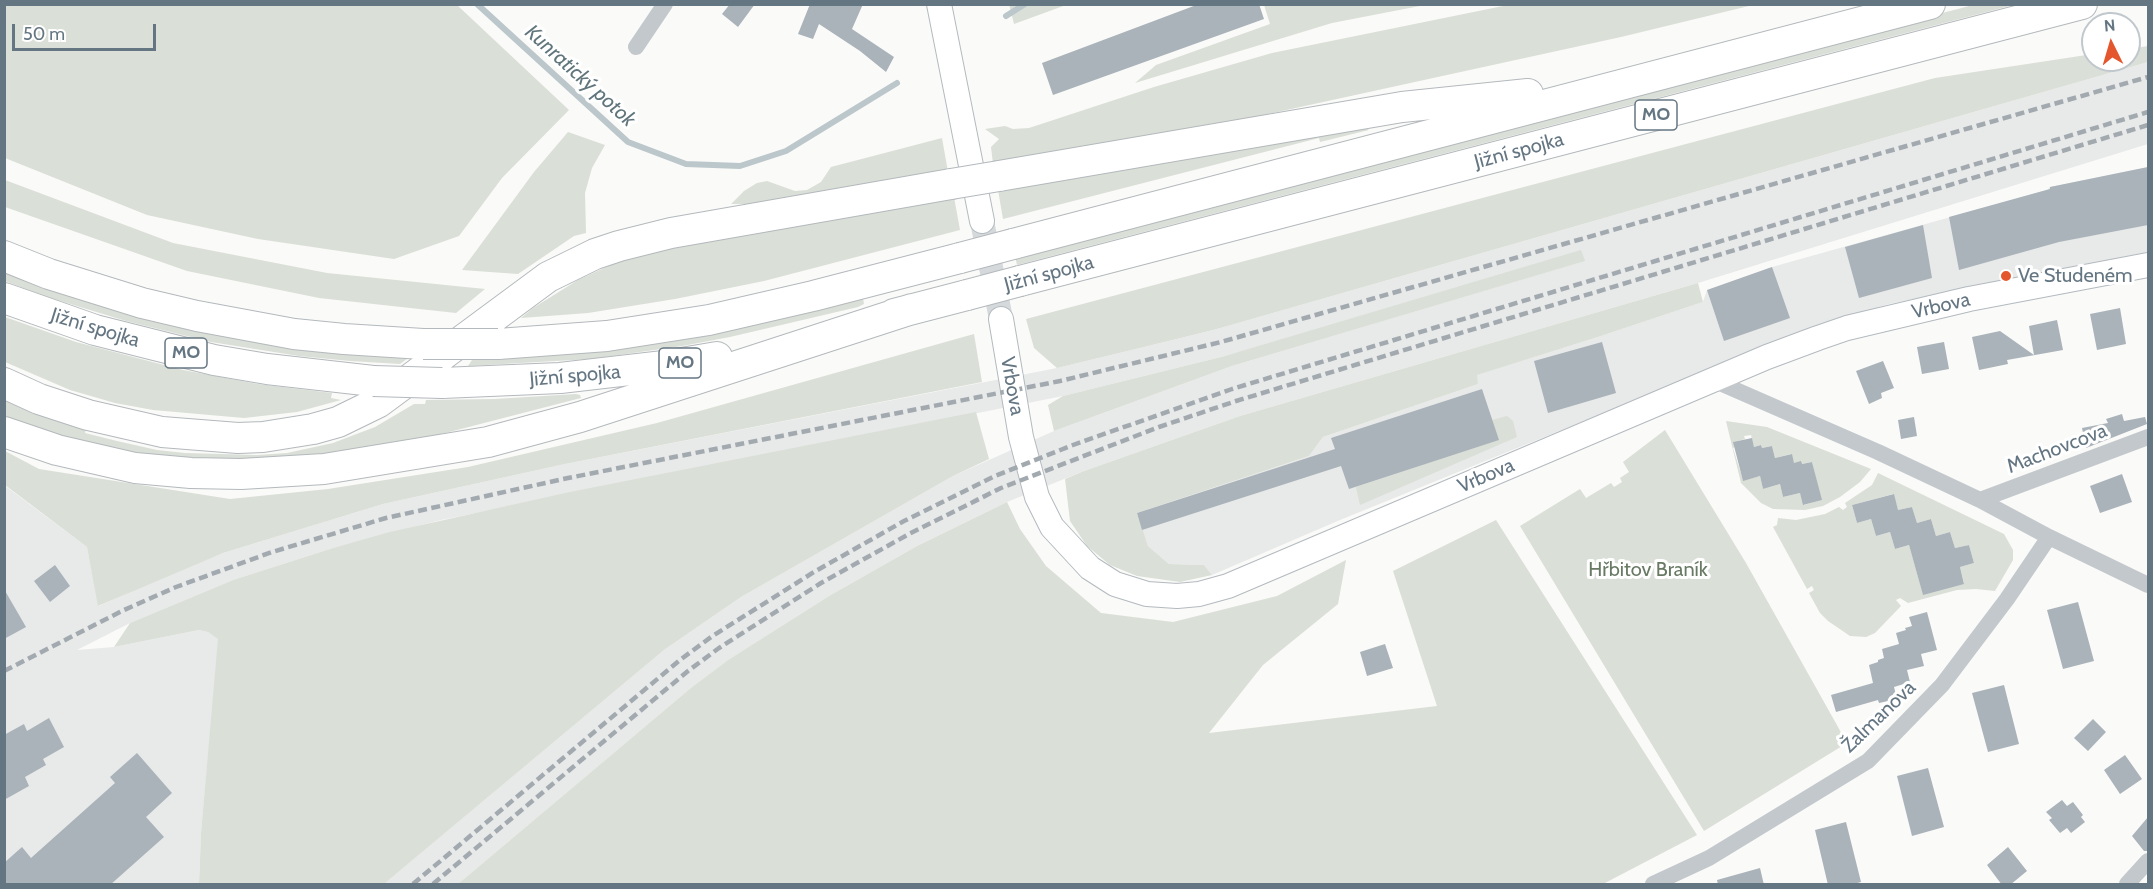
<!DOCTYPE html>
<meta charset="utf-8">
<style>
body{margin:0}
#map{position:relative;width:2153px;height:889px;overflow:hidden;background:#fafaf8;font-family:Cabin,sans-serif}
canvas{display:block}
.frame{position:absolute;inset:0;border:6px solid #657683;pointer-events:none}
.north{position:absolute;left:2081px;top:12px;width:60px;height:60px;box-sizing:border-box;background:#fff;border:2px solid #c1c8cd;border-radius:50%;rotate:355deg;font-size:16px;font-weight:700;line-height:24px;text-align:center;color:#657683}
.north::after{content:'';display:block;margin:auto;width:21px;height:27px;background:#e4572e;clip-path:polygon(50% 0,100% 100%,50% 72%,0 100%)}
.scale{position:absolute;left:12px;top:24px;width:144px;height:27px;box-sizing:border-box;border:3px solid #657683;border-top:0;padding-left:8px;font-size:18px;line-height:21px;white-space:nowrap;color:#657683;-webkit-text-stroke:4px #fff;paint-order:stroke}
</style>
<div id="map">
<canvas width="2153" height="889"></canvas>
<div class="frame"></div>
<div class="north">N</div>
<div class="scale">50 m</div>
</div>
<script>
const c = document.querySelector('canvas').getContext('2d');
c.lineJoin = 'round';
function fill(path, color) { c.fillStyle = color; c.fill(path, 'evenodd'); }
const toPath = rows => new Path2D(rows.map(r => 'M' + r).join(''));
function strokePath(path, color, width, dash) { c.strokeStyle = color; c.lineWidth = width; c.lineCap = dash ? 'butt' : 'round'; c.setLineDash(dash || []); c.stroke(path); }
function write(font, color, halo, rows, align = 'center') {
  c.font = font + ' Cabin,sans-serif'; c.lineWidth = 6; c.setLineDash([]); c.textBaseline = 'middle'; c.strokeStyle = halo; c.fillStyle = color; for (const [text, x, y, turn = 0] of rows) {
    c.save(); c.translate(x, y); c.rotate((+turn || 0) * Math.PI / 180); c.textAlign = isNaN(turn) ? turn : align; if (halo) c.strokeText(text, 0, 0); c.fillText(text, 0, 0); c.restore();
  }
}
fill(toPath([
 [2148,62,2148,144,1698,283,1240,416,1084,471,1007,502,917,546,829,596,728,660,692,687,458,884,384,884,664,650,741,597,953,476,1054,431,1232,366,1584,261,1225,356,1063,396,441,520,333,548,233,580,130,623,77,650,114,647,199,630,208,632,219,639,201,833,199,884,5,884,4,485,87,547,99,606,170,574,223,553,383,504,565,464,1057,368,1144,347,1217,329],
 [2148,167,2148,252,1889,304,1825,323,1340,520,1212,575,1204,565,1169,564,1148,546,1142,530,1137,513,1309,456,1323,437,1478,384,1476,375,1601,336,1703,302,1707,290,1772,267,2047,190,2050,187]
]), '#e8e9e9');
fill(toPath([
 [1009,4,1066,4,1066,5,1014,24],
 [4,5,457,5,569,110,502,178,459,236,394,259,258,239,147,215,5,158],
 [1264,5,1264,4,1425,5,1332,23,1135,83,1156,65,1270,24],
 [1508,5,1753,5,1621,37,1227,123,993,164,991,147,999,139,985,129,1005,126,1013,129,1029,128,1154,87,1272,53],
 [1973,5,2013,5,1017,265,1015,256],
 [2148,46,2148,62,1217,329,1144,347,1057,368,1034,348,1026,319,1935,78,2093,54,2093,60,2129,60,2129,49],
 [1363,126,1369,130,1320,142,1319,138,1003,219,998,190],
 [568,132,605,145,592,168,585,193,586,233,574,236,518,274,462,270,534,172],
 [942,138,948,172,753,204,731,204,744,191,757,183,767,181,795,191,807,190,821,182,831,167],
 [5,180,173,243,327,273,485,289,456,313,319,298,187,271,5,207],
 [954,197,960,230,764,281,675,299,588,313,521,318,533,308,578,280,630,256,686,242],
 [1581,250,1585,261,1232,366,1054,431,1048,405,1063,396,1225,356],
 [4,271,411,356,400,364,350,361,299,356,211,342,126,321,44,296,5,281],
 [1698,283,1703,302,1601,336,1477,375,1478,384,1323,437,1309,456,1137,513,1148,546,1169,564,1204,565,1212,575,1180,582,1137,576,1110,565,1087,546,1070,521,1065,479,1084,471,1240,416],
 [863,298,864,304,858,307,730,337,682,346,591,359,468,366,474,357],
 [5,317,76,342,183,370,258,384,332,393,331,398,341,400,297,412,244,418,153,410,115,403,70,390,5,362],
 [974,334,982,382,565,464,383,504,223,553,98,606,87,547,5,485,5,451,39,469,230,499,328,489,468,467,657,423],
 [576,394,580,395,581,398,395,446,257,463,156,457,82,444,5,418,5,399,86,429,85,433,117,441,157,450,185,453,257,455,287,453,333,443,375,427,414,404,425,404,426,400,495,399],
 [976,412,989,459,953,476,741,597,664,650,384,884,199,884,201,833,218,639,208,632,199,630,114,647,130,623,233,580,333,548,390,532,570,492],
 [1507,416,1513,421,1517,437,1360,505,1356,487,1498,440,1492,420],
 [1726,421,1767,427,1871,469,1860,482,1840,497,1823,506,1805,510,1773,509,1761,503,1741,483],
 [1751,435,1754,447,1761,445,1762,448,1772,446,1775,458,1791,454,1794,463,1802,464,1812,462,1821,500,1804,505,1800,493,1783,497,1780,484,1763,489,1760,476,1743,480,1733,448,1735,447,1734,442,1745,439,1744,436],
 [1665,430,1746,563,1847,743,1704,831,1520,526,1580,489,1586,498,1611,483,1614,487,1622,482,1620,478,1629,472,1623,462],
 [1878,473,2004,534,2013,550,2013,560,1995,591,1976,589,1957,590,1908,603,1900,598,1896,600,1901,606,1875,633,1866,637,1850,636,1828,621,1820,613,1809,593,1814,590,1812,586,1807,589,1773,527,1777,525,1778,518,1796,520,1825,514,1839,507,1843,510,1847,507,1845,503,1872,485],
 [1893,494,1898,510,1912,507,1917,523,1931,519,1936,536,1950,532,1955,548,1969,545,1974,563,1960,567,1964,583,1923,594,1909,545,1895,549,1890,532,1876,536,1871,519,1857,523,1852,505],
 [1007,502,1020,529,1046,566,1101,613,1173,622,1277,596,1346,560,1338,604,1263,665,1209,733,1437,706,1393,571,1496,520,1697,835,1603,884,458,884,692,687,728,660,829,596,917,546]
]), '#dadfd7');
strokePath(toPath([
 [477,4,628,142,686,164,740,166,786,151,897,83],
 [1006,16,1025,4]
]), '#bbc7cb', 6);
fill(toPath([
 [730,4,755,4,738,27,722,14],
 [810,4,863,4,852,29,894,57,886,72,860,51,819,24,813,39,798,34],
 [1199,4,1259,4,1264,19,1053,95,1042,63],
 [2148,167,2148,225,2059,242,1959,270,1949,217,2050,189,2050,187],
 [1923,225,1932,278,1859,298,1845,247],
 [1772,267,1790,318,1724,341,1707,290],
 [2120,308,2126,344,2097,350,2090,314],
 [2057,320,2063,350,2007,360,2008,364,1979,370,1972,337,2000,331,2034,355,2029,326],
 [1602,342,1616,393,1548,413,1534,361],
 [1944,342,1949,369,1922,374,1917,347],
 [1883,361,1894,388,1881,393,1882,398,1869,404,1856,371],
 [1482,389,1499,440,1349,489,1341,466,1142,530,1137,513,1335,449,1331,438],
 [2122,414,2124,421,2145,417,2147,424,2086,448,2082,428,2108,423,2106,419],
 [1914,417,1917,436,1901,439,1898,420],
 [1752,438,1754,447,1761,445,1762,448,1772,446,1775,458,1792,454,1794,463,1801,461,1802,464,1812,462,1822,500,1803,505,1800,493,1783,497,1780,484,1763,489,1760,476,1743,481,1733,442],
 [2122,474,2132,502,2100,513,2090,486],
 [1894,494,1898,510,1912,507,1917,523,1931,519,1936,536,1950,532,1955,548,1969,545,1974,563,1960,567,1964,584,1923,595,1909,545,1895,549,1890,532,1876,536,1871,519,1857,523,1852,505],
 [55,565,70,586,50,602,34,581],
 [4,589,26,627,4,639],
 [2078,602,2094,661,2063,669,2047,610],
 [1927,612,1937,650,1921,654,1924,666,1907,670,1910,682,1894,687,1897,699,1879,703,1878,700,1836,712,1831,695,1873,683,1869,665,1878,662,1878,660,1884,658,1882,649,1899,644,1896,633,1906,630,1905,628,1912,626,1909,617],
 [1385,644,1393,668,1367,676,1360,652],
 [2004,685,2019,744,1988,752,1972,693],
 [49,718,64,747,43,759,46,765,25,777,29,786,4,800,4,735,24,724,27,731],
 [2093,719,2106,732,2088,751,2074,738],
 [137,753,172,793,146,817,164,837,110,885,4,885,4,863,22,847,31,858,115,783,110,777],
 [2125,755,2142,779,2120,794,2104,770],
 [1928,768,1944,827,1912,836,1897,776],
 [2062,800,2067,806,2073,802,2083,815,2081,817,2085,822,2071,833,2067,828,2060,833,2049,820,2052,818,2046,812],
 [2148,817,2148,851,2144,851,2132,836],
 [1846,822,1861,882,1850,885,1828,885,1815,830],
 [2008,847,2027,871,2010,885,2002,885,1987,865],
 [1760,868,1764,885,1718,885,1717,880]
]), '#aab3b9');
strokePath(toPath([
 [982,221,1001,319]
]), '#d5d9db', 24, [24, 12]);
const secondary = toPath([
 [939,4,982,221],
 [1001,319,1021,437,1037,497,1052,527,1090,568,1115,584,1147,594,1177,596,1199,594,1228,586,1767,357,1818,338,1847,328,1969,299,2148,265]
]);
const highway = toPath([
 [999,176,1402,107,1528,94],
 [1013,244,1930,4],
 [4,256,49,274,142,303,197,316,294,334,344,339,423,344],
 [1020,281,2082,4],
 [4,298,95,330,214,360,267,369,373,381],
 [894,314,967,295],
 [498,344,607,336,709,320,813,296,960,258],
 [4,383,39,399,88,415,162,432,238,438,263,437,313,429,338,422,379,402,548,277,595,254,619,246,671,233,951,184],
 [442,383,560,378,664,366,717,357],
 [4,432,57,450,135,468,191,473,241,474,324,469,488,442,580,417,912,309]
]);
strokePath(secondary, '#b3babf', 26);
strokePath(highway, '#b4b9bd', 32);
strokePath(toPath([
 [636,47,665,4],
 [1713,380,1878,452,1980,500,2049,537,2148,585],
 [1980,500,2148,437],
 [1653,884,1709,858,1868,761,1942,685,2007,599,2049,537],
 [2127,884,2148,861]
]), '#c3c8cc', 16);
strokePath(secondary, '#fff', 24);
strokePath(highway, '#fff', 30);
strokePath(toPath([
 [4,671,124,610,176,587,272,552,386,518,568,478,1060,381,1221,342,2148,77],
 [413,884,680,660,711,637,814,572,904,521,995,476,1073,445,1232,389,2148,112],
 [433,884,688,671,719,648,821,583,909,534,1001,488,1159,427,1236,401,2148,125]
]), '#a2aab0', 4.5, [9, 4.5]);
const highwayBridge = toPath([
 [951,184,999,176],
 [960,258,1013,244],
 [967,295,1020,281],
 [423,344,498,344],
 [373,381,442,383]
]);
strokePath(highwayBridge, '#b4b9bd', 32, []);
strokePath(highwayBridge, '#fff', 30);
for (const [x, y, r, color] of [
 [2006,276,6,"#e4572e"]
]) { const dot = new Path2D(); dot.arc(x, y, r, 0, 2 * Math.PI); c.fillStyle = color; c.fill(dot); strokePath(dot, '#fff', 2); }
for (const [x, y, w] of [
 [1656,115,42],
 [186,353,42],
 [680,363,42]
]) { const box = new Path2D(); box.roundRect(x - w / 2, y - 15, w, 30, 4.5); c.fillStyle = '#fff'; c.fill(box); strokePath(box, '#657683', 1.5); }
write('bold 18px', '#657683', null, [
 ["MO",1656,115],
 ["MO",186,353],
 ["MO",680,363]
]);
write('20px', '#657683', '#fff', [
 ["Jižní spojka",1519,151,-15],
 ["Jižní spojka",1049,274,-15],
 ["Vrbova",1941,306,-13],
 ["Jižní spojka",95,328,17],
 ["Jižní spojka",575,376,-5],
 ["Vrbova",1012,386,80],
 ["Machovcova",2057,449,-21],
 ["Vrbova",1486,476,-23],
 ["Žalmanova",1879,717,-44]
]);
write('20px', '#657683', '#fff', [
 ["Ve Studeném",2018,276]
], 'left');
write('20px', '#687a64', '#fff', [
 ["Hřbitov Braník",1648,570]
]);
write('italic 21px', '#60757c', '#fff', [
 ["Kunratický potok",580,76,42]
]);
</script>
